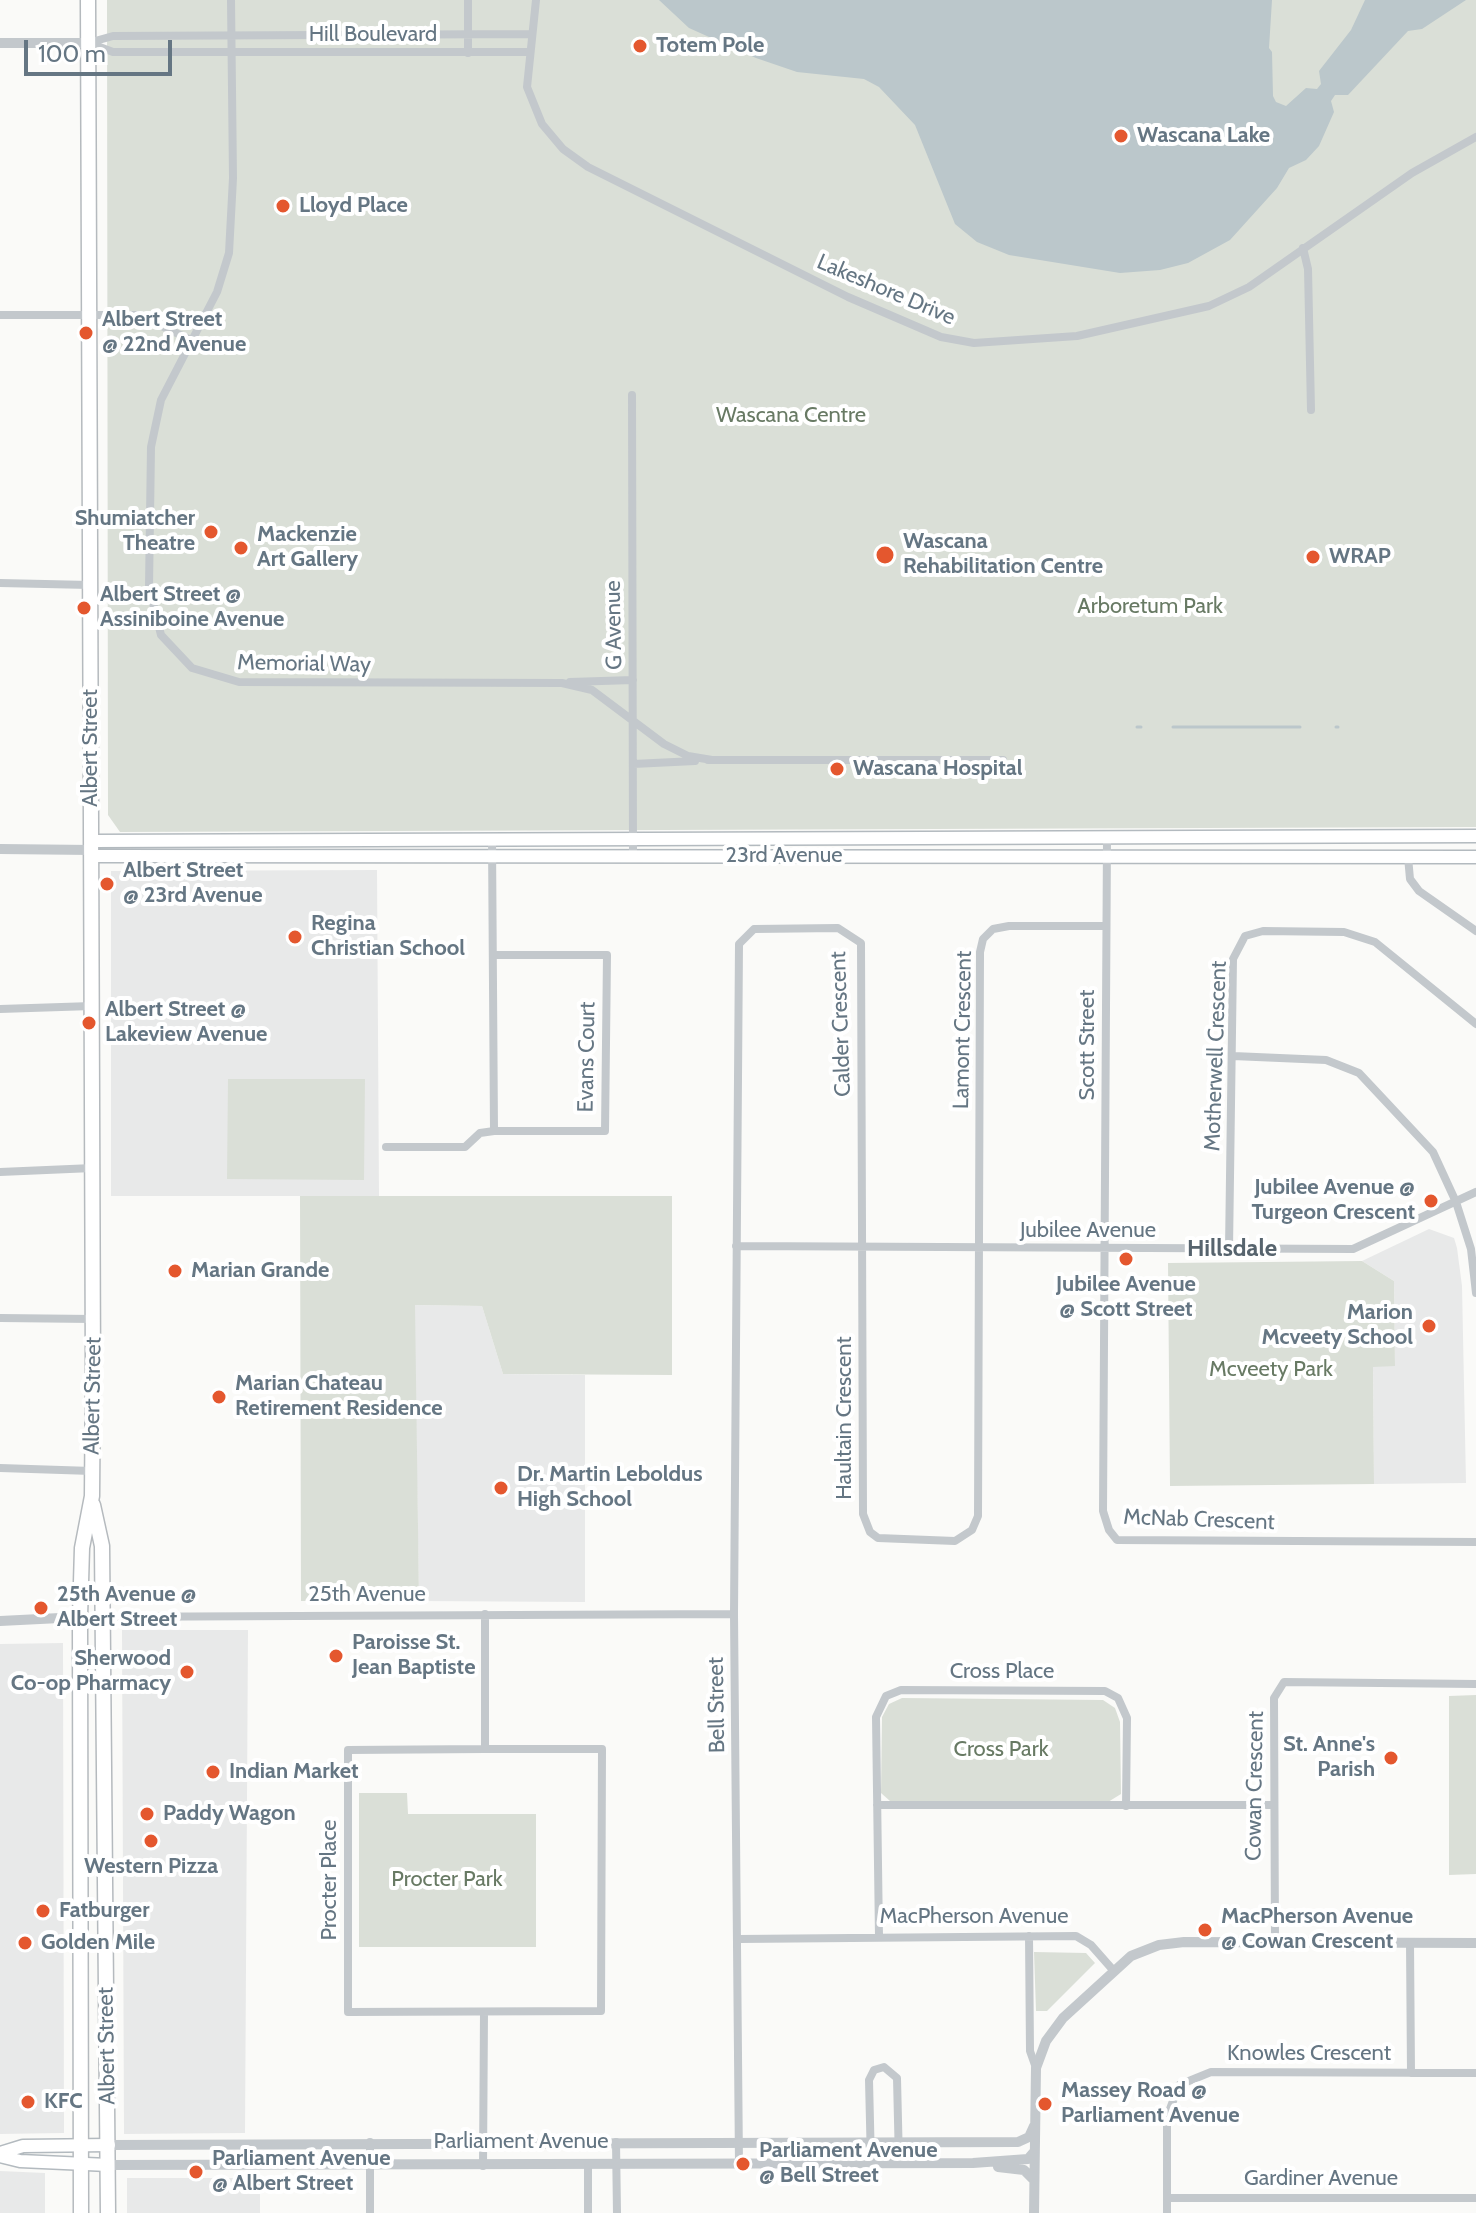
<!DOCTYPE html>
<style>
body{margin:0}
#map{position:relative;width:1476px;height:2213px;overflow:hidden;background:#fafaf8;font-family:Cabin,sans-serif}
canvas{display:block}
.scale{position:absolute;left:24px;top:40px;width:148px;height:36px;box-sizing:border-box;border:4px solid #657683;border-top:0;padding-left:10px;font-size:24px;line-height:28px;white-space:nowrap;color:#657683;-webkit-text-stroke:6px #fff;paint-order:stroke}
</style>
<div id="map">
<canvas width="1476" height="2213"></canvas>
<div class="scale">100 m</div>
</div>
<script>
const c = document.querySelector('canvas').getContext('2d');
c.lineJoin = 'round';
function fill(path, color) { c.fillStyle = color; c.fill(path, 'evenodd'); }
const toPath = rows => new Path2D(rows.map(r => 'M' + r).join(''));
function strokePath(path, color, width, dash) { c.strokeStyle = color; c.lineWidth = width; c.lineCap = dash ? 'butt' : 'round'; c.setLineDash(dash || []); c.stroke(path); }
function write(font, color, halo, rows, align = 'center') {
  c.font = font + ' Cabin,sans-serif'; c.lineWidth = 8; c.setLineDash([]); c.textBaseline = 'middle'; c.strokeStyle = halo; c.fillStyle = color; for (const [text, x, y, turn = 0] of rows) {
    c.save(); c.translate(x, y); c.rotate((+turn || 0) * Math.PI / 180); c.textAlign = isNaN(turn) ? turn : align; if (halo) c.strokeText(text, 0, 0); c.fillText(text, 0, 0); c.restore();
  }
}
fill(toPath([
 [377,870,379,1196,111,1196,111,871],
 [1429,1229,1454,1238,1457,1248,1462,1286,1466,1483,1374,1484,1373,1366,1395,1365,1394,1281,1362,1261],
 [414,1305,482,1306,503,1374,585,1375,585,1602,419,1601],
 [122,1630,248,1630,245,2133,124,2134],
 [63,1643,64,2133,0,2134,0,1644],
 [0,2171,45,2173,45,2213,0,2213],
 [127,2178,260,2178,260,2213,127,2213]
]), '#e8e9e9');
fill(toPath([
 [107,0,1476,0,1476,827,120,832,108,815],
 [228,1079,365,1079,364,1180,227,1179],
 [300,1196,672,1196,672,1375,503,1374,482,1306,415,1305,419,1601,301,1601],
 [1362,1261,1394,1281,1395,1366,1373,1367,1374,1484,1170,1486,1168,1263],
 [1476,1695,1476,1874,1449,1875,1449,1696],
 [902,1698,1103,1700,1115,1708,1120,1722,1121,1794,1108,1802,890,1801,881,1793,882,1717,889,1704],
 [359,1793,407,1793,408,1814,536,1814,536,1947,359,1947],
 [1034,1952,1086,1953,1095,1963,1047,2011,1036,2011]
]), '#dadfd7');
fill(toPath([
 [659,0,1272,0,1269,48,1272,52,1273,96,1276,102,1286,106,1306,88,1317,89,1321,84,1319,71,1351,30,1365,0,1466,0,1422,29,1408,31,1348,95,1335,95,1331,101,1334,112,1319,146,1306,160,1289,168,1277,188,1230,240,1188,263,1160,270,1120,273,1009,255,977,242,955,224,915,125,879,87,864,79,797,72,756,58,689,28]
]), '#bbc7cb');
strokePath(toPath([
 [1137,727,1141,727],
 [1173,727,1300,727],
 [1336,727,1338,727]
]), '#bbc7cb', 3);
const secondary = toPath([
 [92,841,1476,836],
 [92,856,1476,857],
 [0,2153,23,2146,109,2145],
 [0,2156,20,2161,108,2165]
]);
const primary = toPath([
 [93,1505,102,1546,108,2213],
 [81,2213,80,1617,82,1548,92,1496,93,1372,88,0]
]);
strokePath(secondary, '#b3babf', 15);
strokePath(primary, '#b5babe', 17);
strokePath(toPath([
 [231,0,233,178,229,253,217,292,161,400,151,447,149,587,161,635,192,668,239,682,562,683,592,690,664,744,688,756,712,760],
 [536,0,527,87,542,124,563,149,588,167,848,297,941,337,974,343,1077,336,1209,306,1249,287,1412,173,1476,137],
 [88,43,113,36,530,34],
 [89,43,113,52,528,52],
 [468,53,468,0],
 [1303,248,1308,269,1311,410],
 [0,315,138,315,191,340],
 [632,395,633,856],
 [0,583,90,585],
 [570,682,633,680],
 [708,760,1003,760],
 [633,764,695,761],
 [492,840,494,1131],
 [1107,840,1103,1511,1109,1530,1117,1540,1476,1542],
 [1408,857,1410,879,1419,891,1476,931],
 [0,1009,92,1006],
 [1233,1056,1326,1060,1359,1073,1433,1152,1456,1202,1471,1249,1476,1293],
 [386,1147,465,1147,480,1133,494,1131,605,1131,607,955,493,955],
 [0,1172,93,1168],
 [736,1246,1353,1249,1476,1192],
 [1229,1249,1233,959,1245,936,1263,931,1344,932,1375,942,1476,1024],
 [0,1318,93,1319],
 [0,1468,92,1471],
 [80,1617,734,1614],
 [485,1749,602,1749,601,2011,348,2012,348,1750,485,1749],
 [485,1749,485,1614],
 [877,1805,1272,1805],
 [1029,1936,1030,2051,1036,2068],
 [879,1937,876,1717,886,1696,901,1690,1105,1691,1118,1698,1127,1718,1126,1806],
 [739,1939,1076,1936,1091,1945,1113,1970],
 [1275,1942,1274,1698,1284,1682,1476,1684],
 [1410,1943,1411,2073],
 [370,2142,370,2213],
 [616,2142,617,2213],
 [739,2164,734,1614,739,944,754,929,838,928,861,943,863,1514,870,1532,878,1538,955,1541,972,1530,978,1516,980,952,983,939,993,929,1009,926,1106,926],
 [871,2164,869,2080,874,2070,884,2067,897,2078,899,2163],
 [483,2166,484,2012],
 [1167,2198,1476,2198],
 [588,2213,588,2165],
 [1167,2213,1167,2117,1179,2085,1211,2072,1476,2073]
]), '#c3c8cc', 8);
strokePath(toPath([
 [0,43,88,43],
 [0,849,92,850],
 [0,1621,80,1617],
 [109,2145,1018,2142,1029,2137,1034,2126],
 [108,2165,973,2163,1028,2159,1034,2152],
 [998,2167,1024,2170,1033,2179],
 [1034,2213,1036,2068,1046,2041,1063,2018,1131,1956,1159,1945,1184,1942,1476,1943]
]), '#c3c8cc', 10);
strokePath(secondary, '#fff', 12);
strokePath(primary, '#fff', 14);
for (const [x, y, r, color] of [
 [640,46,8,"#e4572e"],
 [1121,136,8,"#e4572e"],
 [283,206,8,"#e4572e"],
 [86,333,8,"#e4572e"],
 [211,532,8,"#e4572e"],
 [241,548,8,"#e4572e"],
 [885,555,10,"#e4572e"],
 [1313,557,8,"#e4572e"],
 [84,608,8,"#e4572e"],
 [837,769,8,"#e4572e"],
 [107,884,8,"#e4572e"],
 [295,937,8,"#e4572e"],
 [89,1023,8,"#e4572e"],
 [1431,1201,8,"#e4572e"],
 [1126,1259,8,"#e4572e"],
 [175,1271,8,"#e4572e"],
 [1429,1326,8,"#e4572e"],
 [219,1397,8,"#e4572e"],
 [501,1488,8,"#e4572e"],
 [41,1608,8,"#e4572e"],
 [336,1656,8,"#e4572e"],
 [187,1672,8,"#e4572e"],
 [1391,1758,8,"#e4572e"],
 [213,1772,8,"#e4572e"],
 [147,1814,8,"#e4572e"],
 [151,1841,8,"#e4572e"],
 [43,1911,8,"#e4572e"],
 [1205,1930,8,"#e4572e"],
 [25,1943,8,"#e4572e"],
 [28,2102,8,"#e4572e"],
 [1045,2104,8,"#e4572e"],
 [743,2164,8,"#e4572e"],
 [196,2172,8,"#e4572e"]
]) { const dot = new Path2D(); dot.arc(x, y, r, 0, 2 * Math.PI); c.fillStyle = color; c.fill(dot); strokePath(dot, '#fff', 3); }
write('22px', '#657683', '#fff', [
 ["Hill Boulevard",373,35],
 ["Lakeshore Drive",886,290,23],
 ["G Avenue",614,625,-91],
 ["Memorial Way",304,664,1],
 ["Albert Street",91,748,-90],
 ["23rd Avenue",784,856],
 ["Calder Crescent",841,1024,-92],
 ["Lamont Crescent",963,1030,-89],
 ["Scott Street",1088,1045,-90],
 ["Motherwell Crescent",1216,1056,-88],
 ["Evans Court",587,1057,-89],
 ["Jubilee Avenue",1088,1231],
 ["Albert Street",93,1396,-89],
 ["Haultain Crescent",845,1418,-90],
 ["McNab Crescent",1199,1520,2],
 ["25th Avenue",367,1595],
 ["Cross Place",1002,1672],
 ["Bell Street",717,1705,-91],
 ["Cowan Crescent",1255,1786,-89],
 ["Procter Place",330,1880,-90],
 ["MacPherson Avenue",974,1917],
 ["Albert Street",107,2046,-91],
 ["Knowles Crescent",1309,2054],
 ["Parliament Avenue",521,2142],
 ["Gardiner Avenue",1321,2179]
]);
write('bold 22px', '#657683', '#fff', [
 ["Totem Pole",656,46],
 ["Wascana Lake",1137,136],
 ["Lloyd Place",299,206],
 ["Albert Street",102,320],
 ["@ 22nd Avenue",102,345],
 ["Shumiatcher",195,519,"right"],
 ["Theatre",195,544,"right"],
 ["Mackenzie",257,535],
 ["Art Gallery",257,560],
 ["Wascana",903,542],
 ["Rehabilitation Centre",903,567],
 ["WRAP",1329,557],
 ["Albert Street @",100,595],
 ["Assiniboine Avenue",100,620],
 ["Wascana Hospital",853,769],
 ["Albert Street",123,871],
 ["@ 23rd Avenue",123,896],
 ["Regina",311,924],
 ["Christian School",311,949],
 ["Albert Street @",105,1010],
 ["Lakeview Avenue",105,1035],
 ["Jubilee Avenue @",1415,1188,"right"],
 ["Turgeon Crescent",1415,1213,"right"],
 ["Marian Grande",191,1271],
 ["Jubilee Avenue",1126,1285,"center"],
 ["@ Scott Street",1126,1310,"center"],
 ["Marion",1413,1313,"right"],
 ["Mcveety School",1413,1338,"right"],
 ["Marian Chateau",235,1384],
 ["Retirement Residence",235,1409],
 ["Dr. Martin Leboldus",517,1475],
 ["High School",517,1500],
 ["25th Avenue @",57,1595],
 ["Albert Street",57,1620],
 ["Paroisse St.",352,1643],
 ["Jean Baptiste",352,1668],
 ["Sherwood",171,1659,"right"],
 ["Co-op Pharmacy",171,1684,"right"],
 ["St. Anne's",1375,1745,"right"],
 ["Parish",1375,1770,"right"],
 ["Indian Market",229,1772],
 ["Paddy Wagon",163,1814],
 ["Western Pizza",151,1867,"center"],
 ["Fatburger",59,1911],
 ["MacPherson Avenue",1221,1917],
 ["@ Cowan Crescent",1221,1942],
 ["Golden Mile",41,1943],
 ["Massey Road @",1061,2091],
 ["Parliament Avenue",1061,2116],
 ["KFC",44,2102],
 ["Parliament Avenue",759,2151],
 ["@ Bell Street",759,2176],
 ["Parliament Avenue",212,2159],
 ["@ Albert Street",212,2184]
], 'left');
write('22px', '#687a64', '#fff', [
 ["Wascana Centre",791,416],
 ["Arboretum Park",1150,607],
 ["Mcveety Park",1271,1370],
 ["Cross Park",1001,1750],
 ["Procter Park",447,1880]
]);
write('bold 24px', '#57646e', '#fff', [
 ["Hillsdale",1232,1249]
]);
</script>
